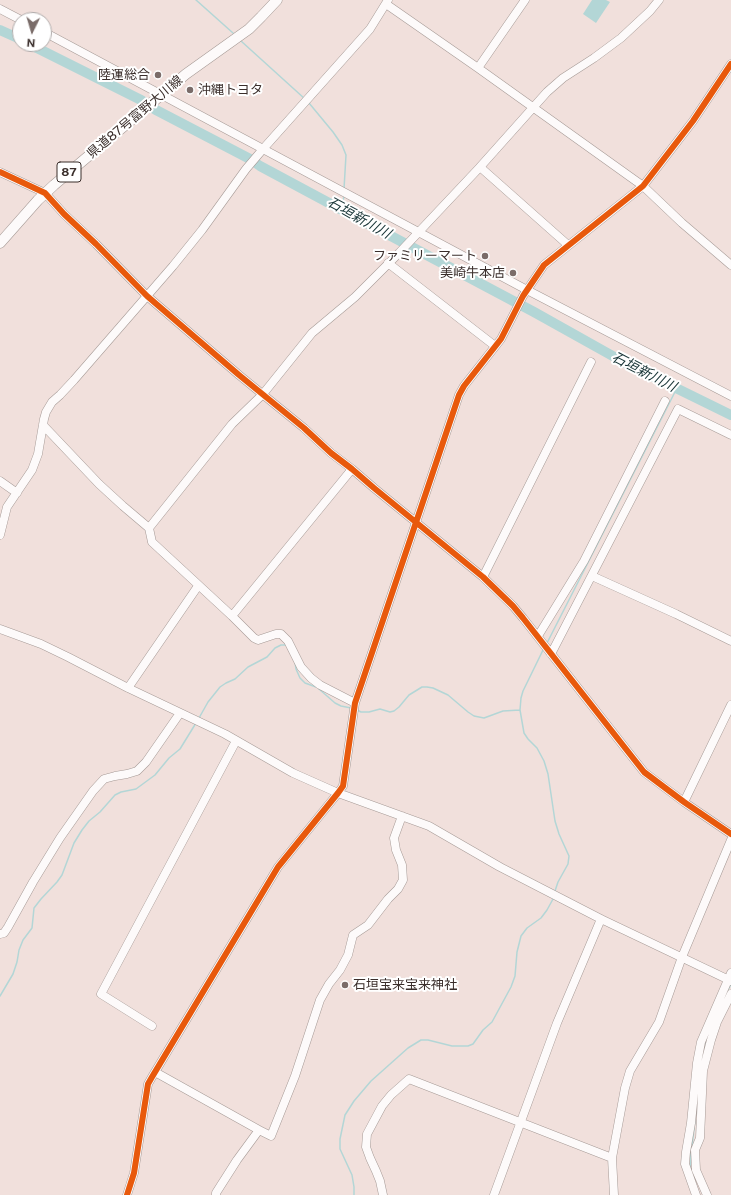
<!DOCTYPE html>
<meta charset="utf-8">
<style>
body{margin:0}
#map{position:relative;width:731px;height:1195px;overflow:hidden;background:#f1e0dc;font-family:"Public Sans",sans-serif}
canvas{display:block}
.north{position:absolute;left:12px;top:12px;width:40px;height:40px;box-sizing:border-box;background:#fff;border:1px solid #b0abaa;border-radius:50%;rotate:185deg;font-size:11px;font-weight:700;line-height:16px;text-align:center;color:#3a2e2b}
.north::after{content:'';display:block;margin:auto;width:14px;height:18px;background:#7a6c69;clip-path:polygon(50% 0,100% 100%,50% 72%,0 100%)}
</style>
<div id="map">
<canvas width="731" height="1195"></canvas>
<div class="north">N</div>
</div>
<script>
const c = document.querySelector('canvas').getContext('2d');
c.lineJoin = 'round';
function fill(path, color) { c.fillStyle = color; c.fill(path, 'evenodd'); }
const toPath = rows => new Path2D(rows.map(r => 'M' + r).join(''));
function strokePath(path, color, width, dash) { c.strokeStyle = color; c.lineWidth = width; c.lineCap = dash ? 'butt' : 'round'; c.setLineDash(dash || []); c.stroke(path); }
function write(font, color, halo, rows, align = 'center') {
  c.font = font + ' "Public Sans","Noto Sans JP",sans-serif'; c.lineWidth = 4; c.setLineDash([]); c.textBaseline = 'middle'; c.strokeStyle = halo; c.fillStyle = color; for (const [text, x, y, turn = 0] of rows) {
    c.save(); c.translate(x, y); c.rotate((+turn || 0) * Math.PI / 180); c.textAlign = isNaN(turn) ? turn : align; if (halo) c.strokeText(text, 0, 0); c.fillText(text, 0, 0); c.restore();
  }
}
fill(toPath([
 [592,0,606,0,610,2,596,23,583,14]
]), '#b3d6d6');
strokePath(toPath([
 [196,0,233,33],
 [241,41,305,99],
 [309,103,333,132,342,145,346,155,344,189],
 [342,210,344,195],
 [547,643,677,388],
 [544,648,523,691,521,698,520,710,524,733,528,739,537,748,544,761,548,774,555,821,559,834,569,856,568,864,558,882,555,891],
 [295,662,296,669,300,678,305,683,316,687],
 [319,689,335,703,341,706,351,708],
 [357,710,361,712,369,712,380,709,390,712,394,711,399,707,409,695,422,687,427,687,433,688,448,695,468,712,474,716,484,718,503,711,520,710],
 [199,718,208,702,220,687,226,683,235,679,248,667,267,657,275,648,281,645,286,645],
 [727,992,731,984],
 [0,996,13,974,17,962,19,950,23,940,32,928,34,908,41,899,57,882,62,875,74,843,82,830,89,821,100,812,115,795,121,792,136,789,155,775,169,758,180,749,196,723],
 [702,1057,707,1040],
 [692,1147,698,1093],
 [690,1169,691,1152],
 [354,1195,354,1187,352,1175,340,1149,340,1139,345,1115,354,1101,371,1081,408,1048,421,1040,428,1040,452,1046,468,1046,473,1044,483,1030,492,1022,511,987,515,976,517,952,521,936,527,928,541,918,547,910,553,899]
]), '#b3d6d6', 1.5);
strokePath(toPath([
 [0,30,20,39],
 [29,44,141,100,156,110,250,159,260,166,342,210,534,312,627,364,731,415]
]), '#b3d6d6', 10);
const minor = toPath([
 [386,4,478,68,643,186,682,223,731,265],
 [0,9,21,20],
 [44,32,527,290,731,396],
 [478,68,525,0],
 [480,167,568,245],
 [0,172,45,193,64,214,96,244,147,296,239,375,304,428,331,453,352,469,374,488,483,577,513,606,523,618,644,772,684,802,731,834],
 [388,263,495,346],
 [43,425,99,484,123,506,149,528,152,542,232,616,254,638,258,640,276,634,281,634,288,641,301,667,311,678,320,685,355,703],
 [0,481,17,493],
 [149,528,232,424,263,394,312,333,355,297,399,253,480,167,547,92,563,78,594,58,621,38,650,11,659,0],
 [0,535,7,507,32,470,38,454,44,419,46,412,52,402,60,395,74,380,173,266,202,230,246,169,263,149,370,29,388,0],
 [592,576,676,614,731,641],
 [483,577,591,362],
 [232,616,352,469],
 [0,629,41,644,68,657,128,688,225,734,293,773,338,793,429,826,500,867,601,919,731,981],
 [538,636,584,561,665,401],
 [551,654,678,409,731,435],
 [128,688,198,586],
 [684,802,731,705],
 [0,934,4,933,8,927,33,882,60,838,93,791,104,779,115,776,127,774,137,771,146,762,180,713],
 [152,1026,101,994,236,741],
 [155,1072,259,1130,271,1136,295,1076,320,1000,329,984,340,970,348,955,353,935,368,925,388,899,398,889,403,880,402,865,396,850,394,838,402,816],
 [127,1195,134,1173,148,1084,152,1077,278,867,338,793,343,786,355,703,459,395,464,386,501,339,523,296,544,265,643,186,693,121,731,64],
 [216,1195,216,1193,237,1160,259,1130],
 [383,1195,380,1181,376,1171,370,1158,366,1147,367,1134,382,1106,391,1095,409,1079,612,1158],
 [494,1195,557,1023,601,919],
 [614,1195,612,1158,625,1088,630,1071,659,1022,682,957,731,840],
 [696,1195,685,1164,686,1152,691,1123,697,1063,701,1042,731,973],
 [707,1195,696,1170,695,1150,700,1138,703,1071,711,1040,717,1022,731,994]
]);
const major = toPath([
 [0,243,38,200,54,185,186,74,249,29,261,17,277,0]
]);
strokePath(minor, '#a69a96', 9);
strokePath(major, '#a69a96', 11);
strokePath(minor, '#fdfafa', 8);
strokePath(major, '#fdfafa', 10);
strokePath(toPath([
 [0,172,45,193,64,214,96,244,147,296,239,375,304,428,331,453,352,469,374,488,483,577,513,606,523,618,644,772,684,802,731,834],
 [127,1195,134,1173,148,1084,152,1077,278,867,338,793,343,786,355,703,459,395,464,386,501,339,523,296,544,265,643,186,693,121,731,64]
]), '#e8590c', 6);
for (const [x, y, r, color] of [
 [158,75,4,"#7a6c69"],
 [190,90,4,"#7a6c69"],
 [485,256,4,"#7a6c69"],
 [513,273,4,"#7a6c69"],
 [345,985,4,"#7a6c69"]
]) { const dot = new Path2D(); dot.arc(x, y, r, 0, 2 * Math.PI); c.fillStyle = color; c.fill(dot); strokePath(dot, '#fff', 1.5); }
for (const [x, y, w] of [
 [69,172,24]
]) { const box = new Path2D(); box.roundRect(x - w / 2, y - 10, w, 20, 3); c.fillStyle = '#fff'; c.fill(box); strokePath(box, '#3a2e2b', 1); }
write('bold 12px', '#3a2e2b', null, [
 ["87",69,172]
]);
write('13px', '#3a2e2b', '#fff', [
 ["陸運総合",150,75],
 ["沖縄トヨタ",198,90,"left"],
 ["ファミリーマート",477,256],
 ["美崎牛本店",505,273],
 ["石垣宝来宝来神社",353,985,"left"]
], 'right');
write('13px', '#3a2e2b', '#fff', [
 ["県道87号富野大川線",135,117,-40]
]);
write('italic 14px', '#153234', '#fff', [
 ["石垣新川川",359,218,29],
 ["石垣新川川",644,372,27]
]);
</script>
